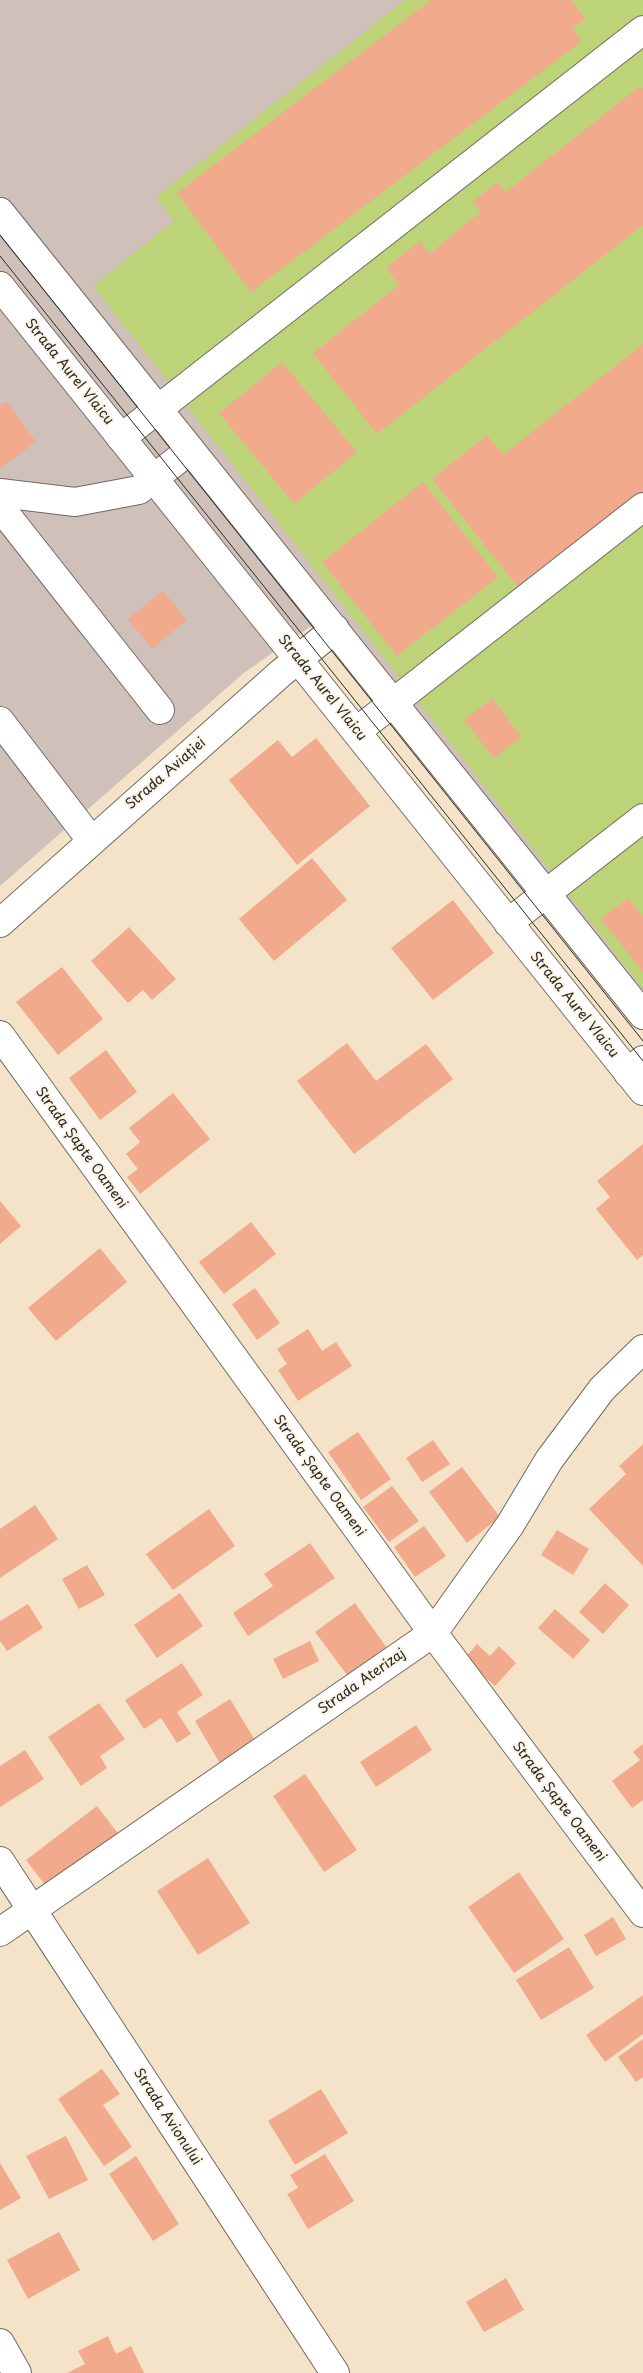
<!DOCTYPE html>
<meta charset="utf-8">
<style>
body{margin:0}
canvas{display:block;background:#f4e3c8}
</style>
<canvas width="643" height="2373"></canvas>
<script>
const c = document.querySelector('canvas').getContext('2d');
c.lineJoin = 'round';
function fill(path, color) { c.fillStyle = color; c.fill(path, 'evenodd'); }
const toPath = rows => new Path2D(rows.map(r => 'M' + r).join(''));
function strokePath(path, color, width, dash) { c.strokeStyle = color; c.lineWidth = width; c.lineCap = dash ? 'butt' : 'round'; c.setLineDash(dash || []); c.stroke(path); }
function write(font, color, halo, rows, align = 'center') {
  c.font = font + ' "Playpen Sans",sans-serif'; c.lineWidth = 4; c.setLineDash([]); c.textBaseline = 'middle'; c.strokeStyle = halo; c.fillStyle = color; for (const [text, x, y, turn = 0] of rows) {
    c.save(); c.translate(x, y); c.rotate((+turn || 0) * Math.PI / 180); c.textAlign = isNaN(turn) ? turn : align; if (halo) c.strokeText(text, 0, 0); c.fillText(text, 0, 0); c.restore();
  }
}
fill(toPath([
 [0,0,643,0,643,1020,337,608,245,672,0,886]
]), '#cfc0ba');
fill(toPath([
 [405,0,643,0,643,989,93,286,174,221,156,197]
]), '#bdd377');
fill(toPath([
 [431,0,571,0,585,19,573,29,582,41,251,292,177,193],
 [640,86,643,90,643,225,377,434,313,353,399,285,386,268,420,241,429,254,481,212,473,201,498,182,506,192],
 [643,344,643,495,521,591,432,479,487,435,503,455],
 [282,362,357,452,294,504,219,413],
 [6,401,36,442,0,468,0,405],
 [423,482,498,577,397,656,322,562],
 [163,591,187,620,152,649,128,619],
 [492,698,521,737,494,758,464,720],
 [316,738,370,806,297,865,229,780,278,740,292,757],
 [312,858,347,900,274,961,239,919],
 [628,898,643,916,643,972,601,919],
 [453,900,494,953,433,1000,391,948],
 [129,927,176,979,152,1000,143,990,128,1003,91,961],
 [62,967,103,1019,58,1055,16,1002],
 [347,1043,376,1081,426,1044,453,1079,354,1154,297,1081],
 [106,1050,137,1092,100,1120,69,1078],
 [173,1093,210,1139,140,1194,127,1177,138,1169,126,1154,140,1142,129,1128],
 [643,1144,643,1255,637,1260,596,1209,610,1197,597,1181],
 [0,1201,21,1226,0,1244],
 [251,1222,276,1254,224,1294,199,1262],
 [100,1248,127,1282,56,1341,28,1308],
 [255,1288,280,1323,257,1340,232,1304],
 [308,1329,322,1351,336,1342,352,1366,298,1401,278,1370,287,1364,277,1349],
 [358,1432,391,1479,361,1500,328,1452],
 [433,1440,450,1464,422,1482,406,1458],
 [643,1444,643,1566,589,1509,626,1474,619,1466],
 [462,1467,500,1517,467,1543,429,1492],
 [392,1486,419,1521,389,1542,363,1507],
 [35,1505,58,1539,0,1578,0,1529],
 [209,1509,235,1546,173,1590,146,1554],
 [424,1526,446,1556,415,1577,394,1547],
 [557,1530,589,1549,573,1575,541,1555],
 [310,1543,335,1578,248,1636,233,1613,273,1586,264,1574],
 [87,1565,105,1595,79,1609,62,1579],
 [605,1583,629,1605,603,1634,579,1612],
 [180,1593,203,1626,157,1658,134,1625],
 [355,1603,389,1651,350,1679,315,1632],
 [28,1604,43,1628,7,1651,0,1641,0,1621],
 [555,1609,590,1640,573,1659,538,1628],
 [310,1641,319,1661,283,1679,273,1659],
 [477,1644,490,1656,499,1646,516,1663,495,1686,464,1659],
 [182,1663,203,1695,177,1712,191,1734,177,1743,161,1718,144,1729,125,1700],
 [230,1699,261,1750,225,1772,195,1721],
 [99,1703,125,1739,100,1756,107,1768,81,1786,48,1737],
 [416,1725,432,1750,376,1787,360,1762],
 [643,1744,643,1800,632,1808,612,1781,640,1760,633,1752],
 [25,1750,44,1779,0,1807,0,1766],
 [305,1774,357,1850,324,1872,273,1796],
 [97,1806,123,1840,52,1894,26,1860],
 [208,1858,250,1923,198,1955,157,1891],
 [519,1872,564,1939,514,1973,468,1907],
 [613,1917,626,1939,596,1956,584,1935],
 [569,1947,594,1988,541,2020,516,1980],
 [643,1995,643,2034,605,2062,586,2035],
 [643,2039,643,2077,636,2082,618,2057],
 [102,2069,120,2094,103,2105,132,2147,104,2166,58,2099],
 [321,2089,348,2133,295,2165,268,2121],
 [66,2136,88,2180,49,2199,26,2156],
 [325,2154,354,2201,308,2229,287,2194,298,2188,290,2175],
 [136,2156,179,2224,153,2241,109,2174],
 [0,2163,21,2198,0,2210],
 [59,2232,80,2270,28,2299,7,2260],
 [506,2278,524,2310,484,2332,466,2302],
 [108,2336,116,2354,131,2346,144,2373,67,2373,85,2364,78,2351]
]), '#f1ab8c');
const minor = toPath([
 [121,438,643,30],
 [0,493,75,502,139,490,190,450],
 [0,507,160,710],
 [0,721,91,840],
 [357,731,643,507],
 [0,923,281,673,335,629],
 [508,923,643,818],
 [0,1035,433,1633,643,1913],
 [628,1073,643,1060],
 [0,1861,335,2373],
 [0,1932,433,1633,510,1525,549,1460,602,1389,643,1349],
 [0,2343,17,2373]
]);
const major = toPath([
 [0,212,643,1015],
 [0,286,643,1091]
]);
strokePath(minor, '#716b62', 30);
strokePath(major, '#716b62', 30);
strokePath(minor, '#fff', 28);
strokePath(major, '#fff', 28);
strokePath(toPath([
 [0,235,643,1041],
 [0,256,643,1061]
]), '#2b2b2b', 1);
write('14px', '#2b2b2b', '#fcf5e5', [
 ["Strada Aurel Vlaicu",69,372,51],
 ["Strada Aurel Vlaicu",322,688,51],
 ["Strada Aviației",166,774,-41],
 ["Strada Aurel Vlaicu",574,1005,51],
 ["Strada Șapte Oameni",81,1148,54],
 ["Strada Șapte Oameni",319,1476,54],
 ["Strada Aterizaj",362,1682,-35],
 ["Strada Șapte Oameni",559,1802,53],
 ["Strada Avionului",167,2117,57]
]);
</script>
